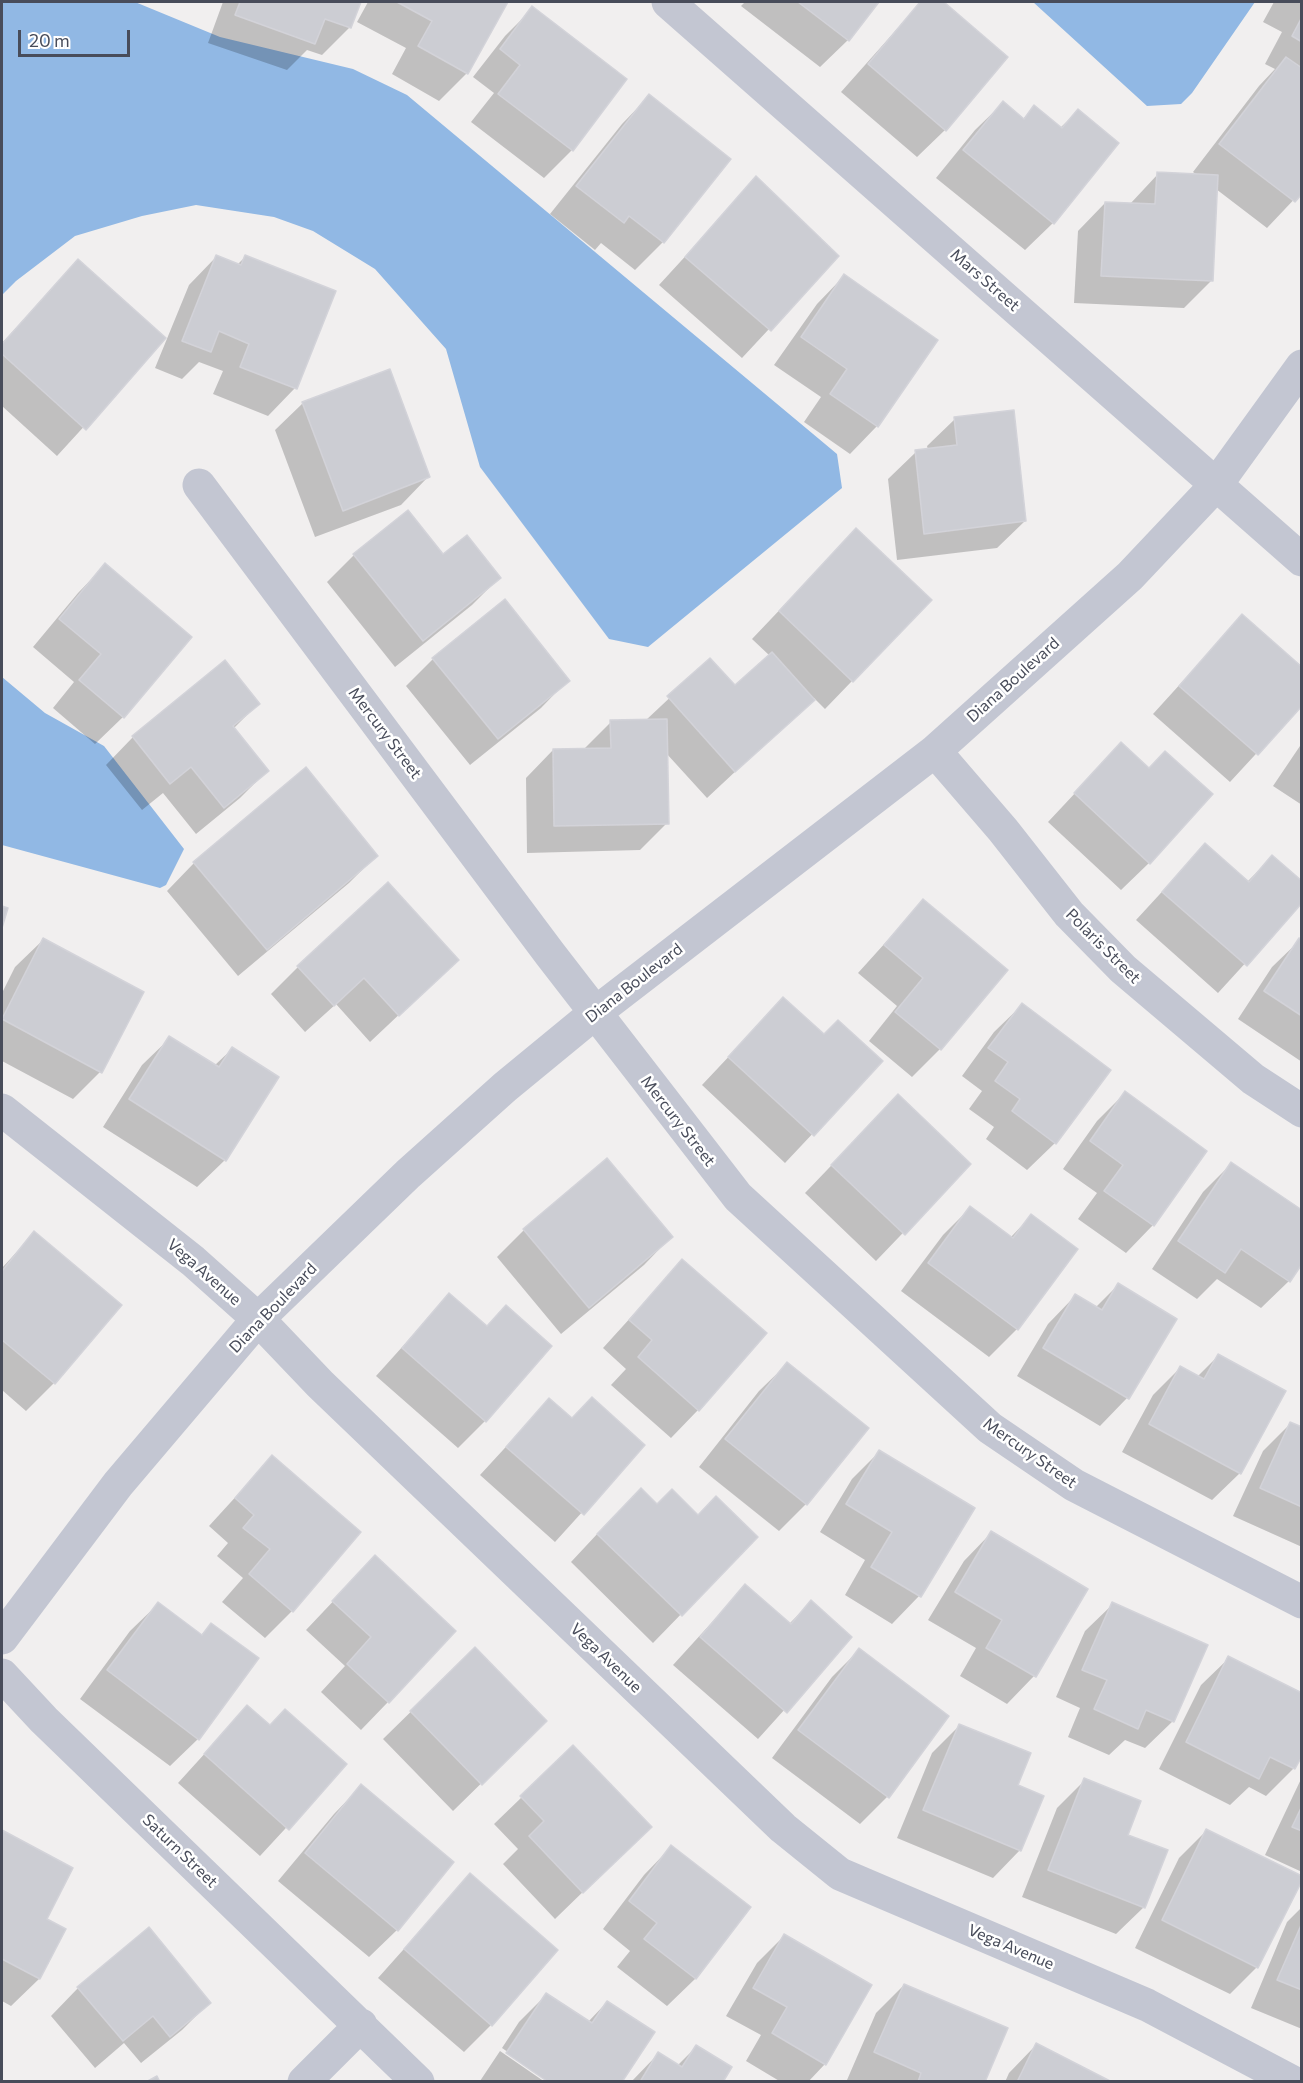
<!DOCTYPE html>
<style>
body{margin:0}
#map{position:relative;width:1303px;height:2083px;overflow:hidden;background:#f1efef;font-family:Commissioner,sans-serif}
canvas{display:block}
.frame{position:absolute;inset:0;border:3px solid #484c5a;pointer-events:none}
.scale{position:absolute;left:18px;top:30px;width:112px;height:27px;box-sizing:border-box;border:3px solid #484c5a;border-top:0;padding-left:8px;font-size:18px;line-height:21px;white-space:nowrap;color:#484c5a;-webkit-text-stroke:4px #fff;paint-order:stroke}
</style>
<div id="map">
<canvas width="1303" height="2083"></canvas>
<div class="frame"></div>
<div class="scale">20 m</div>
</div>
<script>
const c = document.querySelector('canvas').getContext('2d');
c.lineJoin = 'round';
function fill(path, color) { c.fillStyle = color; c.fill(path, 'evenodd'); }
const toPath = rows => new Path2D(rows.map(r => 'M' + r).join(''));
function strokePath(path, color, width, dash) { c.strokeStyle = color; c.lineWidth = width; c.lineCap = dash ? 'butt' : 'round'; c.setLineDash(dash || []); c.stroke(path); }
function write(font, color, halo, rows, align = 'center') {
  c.font = font + ' Commissioner,sans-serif'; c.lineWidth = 5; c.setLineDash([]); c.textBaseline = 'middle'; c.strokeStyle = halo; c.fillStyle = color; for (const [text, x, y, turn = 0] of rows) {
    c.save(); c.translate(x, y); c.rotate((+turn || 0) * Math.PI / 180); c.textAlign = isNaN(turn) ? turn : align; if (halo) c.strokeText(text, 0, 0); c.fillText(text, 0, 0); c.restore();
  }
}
fill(toPath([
 [2,2,135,2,220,37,353,69,407,95,837,454,842,488,648,647,609,639,480,467,446,349,375,269,313,231,274,217,196,205,142,216,75,236,16,281,2,295],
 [1033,2,1255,2,1192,93,1181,104,1147,106],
 [2,677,45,713,104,746,184,849,166,885,160,888,2,845]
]), '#91b8e4');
fill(toPath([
 [223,2,359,2,350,27,322,55,307,50,287,70,208,43],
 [368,2,506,2,467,73,439,101,392,74,406,48,357,22],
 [745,2,877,2,848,40,820,67,741,6],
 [921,2,941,2,1006,57,945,130,917,157,841,92],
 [1274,2,1302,2,1302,191,1267,228,1216,189,1212,280,1184,308,1074,303,1078,231,1105,203,1130,204,1158,174,1198,176,1193,172,1259,86,1275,69,1265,64,1282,32,1263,22],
 [533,8,625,79,572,150,544,178,471,122,494,93,473,77,505,36],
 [649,96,728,159,663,242,635,270,601,243,595,250,550,214,622,124],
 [1003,103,1022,120,1034,107,1060,128,1078,111,1117,143,1053,223,1025,250,936,178,975,130],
 [757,178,837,256,742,358,659,285],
 [216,257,237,265,245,257,334,292,295,388,268,416,213,394,223,371,199,362,182,379,155,368,189,285],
 [78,261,164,339,57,456,2,406,2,343],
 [844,276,877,426,850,454,804,422,821,397,774,365,817,304],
 [303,403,428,477,401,505,315,537,275,430],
 [955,419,1025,521,997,548,897,560,888,479,916,452,928,450,927,446],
 [354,555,499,578,472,605,395,667,327,582],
 [829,558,852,681,825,709,814,698,707,798,666,753,667,823,640,850,527,853,526,778,553,750,583,750,611,722,645,721,710,660,735,687,770,656,752,639],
 [105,565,190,637,123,717,95,744,53,708,74,682,33,647,78,593],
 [1242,616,1302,704,1230,782,1153,714],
 [433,659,568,680,541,708,470,765,406,686],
 [258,704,233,729,267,771,240,798,196,834,163,793,142,810,106,765,133,737],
 [1302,743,1302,805,1273,786],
 [1121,744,1149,863,1121,890,1048,822],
 [1205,845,1247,882,1272,857,1302,901,1218,993,1136,920],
 [376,856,349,883,238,976,167,891,194,863],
 [923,901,1006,970,940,1049,912,1077,869,1041,897,1006,858,973],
 [43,940,100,1072,73,1099,2,1061,2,993,15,967],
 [1300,940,1302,941,1302,1062,1238,1019,1272,967],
 [457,960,370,1042,336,1004,305,1032,271,994,298,967],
 [783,999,824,1036,881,1061,785,1163,702,1085],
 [1022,1005,1055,1143,1027,1170,986,1139,994,1127,969,1109,982,1091,962,1076,994,1032],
 [170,1038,214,1066,232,1049,225,1160,197,1187,103,1127,142,1065],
 [1125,1093,1205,1151,1153,1225,1126,1253,1078,1219,1097,1193,1063,1169,1097,1121],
 [871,1124,969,1164,876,1261,805,1193],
 [1231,1164,1289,1281,1261,1308,1217,1279,1197,1299,1152,1269,1203,1192],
 [970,1208,1010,1238,1031,1216,1076,1250,1017,1329,989,1357,901,1291,943,1235],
 [524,1230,671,1237,644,1265,561,1334,497,1257],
 [34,1233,120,1305,54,1383,26,1411,2,1390,2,1268],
 [682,1261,698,1410,671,1438,611,1385,626,1369,603,1348],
 [1118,1285,1175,1320,1127,1398,1100,1426,1017,1376,1048,1324,1075,1296,1095,1308],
 [449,1295,485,1421,458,1448,376,1376],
 [1218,1356,1240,1473,1212,1500,1122,1452,1153,1395,1180,1368,1197,1377],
 [787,1364,806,1504,779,1531,699,1467,759,1391],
 [549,1400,571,1419,643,1445,555,1542,480,1475],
 [1290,1424,1302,1429,1302,1547,1233,1516,1263,1451],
 [879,1452,972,1508,919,1596,892,1624,845,1595,865,1560,820,1532,852,1479],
 [272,1457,292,1611,265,1638,222,1602,243,1578,217,1556,228,1543,209,1526],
 [657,1506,756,1537,653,1643,571,1562,613,1517],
 [991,1533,1086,1590,1034,1676,1007,1704,960,1676,976,1648,928,1620,964,1561],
 [375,1557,388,1702,361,1730,321,1692,345,1666,306,1630],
 [745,1586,789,1624,811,1602,850,1637,758,1739,673,1665],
 [158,1604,201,1635,212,1625,198,1739,170,1766,80,1699,130,1631],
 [1113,1604,1173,1721,1145,1748,1125,1740,1109,1755,1068,1737,1080,1708,1056,1697,1085,1631],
 [475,1649,545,1721,453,1811,383,1739],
 [859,1650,887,1797,860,1824,772,1758,832,1677],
 [1229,1658,1302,1753,1294,1768,1266,1796,1249,1787,1230,1805,1159,1769,1201,1685],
 [247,1707,269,1726,345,1764,260,1856,178,1783],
 [960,1725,1016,1786,1020,1850,993,1878,897,1838,932,1753],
 [1302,1777,1302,1872,1265,1855],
 [1085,1780,1126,1836,1144,1907,1116,1934,1022,1897,1057,1808],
 [361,1786,397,1930,369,1957,278,1881,334,1814],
 [522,1797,622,1854,555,1919,503,1864,518,1849,494,1824],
 [1206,1831,1257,1967,1230,1994,1135,1948,1179,1858],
 [2,1832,71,1869,45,1920,64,1930,39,1979,11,2006,2,2001],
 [671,1847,749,1907,695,1979,667,2006,617,1967,630,1951,603,1929,644,1875],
 [470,1875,491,2025,464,2052,378,1978],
 [1302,1907,1302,2029,1251,2008,1287,1922],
 [784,1936,825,2064,808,2082,781,2082,746,2061,761,2035,726,2016,757,1963],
 [904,1985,983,2082,847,2080,876,2013],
 [78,1988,209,2003,182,2030,141,2063,124,2043,95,2068,51,2016],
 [546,1995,588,2022,607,2002,551,2082,502,2048,519,2022],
 [1036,2045,1109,2082,1005,2082,1009,2073],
 [696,2047,721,2082,631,2082,658,2054,677,2066],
 [500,2051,545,2082,480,2081]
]), '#0003');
const building = toPath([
 [240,2,361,2,351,28,325,19,315,44,235,15,240,2],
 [397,2,508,2,468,74,418,46,432,21,397,2],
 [798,2,879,2,849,41,798,2],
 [920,2,944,2,1008,57,946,131,868,64,920,2],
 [532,6,627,79,573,151,498,94,520,65,500,49,532,6],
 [1302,17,1302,42,1292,36,1302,17],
 [1286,57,1302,68,1302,194,1295,202,1219,144,1286,57],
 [649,94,731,159,664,243,629,216,624,223,576,186,649,94],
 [1003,101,1024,119,1034,105,1062,128,1078,109,1119,143,1054,224,963,150,1003,101],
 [1157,172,1218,175,1213,281,1101,276,1105,202,1155,204,1157,172],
 [756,176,839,256,771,331,685,257,756,176],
 [216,255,241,265,245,255,336,291,297,389,240,367,249,344,219,331,211,352,182,341,216,255],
 [78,259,166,338,86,430,2,354,2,344,78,259],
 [844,274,938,340,878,427,830,394,847,369,801,337,844,274],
 [390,369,430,477,343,511,302,402,390,369],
 [1014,410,1026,521,924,534,915,450,957,445,954,417,1014,410],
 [408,510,443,554,467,535,501,578,423,641,353,554,408,510],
 [856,528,932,600,853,682,779,611,856,528],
 [105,563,192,637,124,718,79,680,101,654,59,619,105,563],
 [505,599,570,681,498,739,432,658,505,599],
 [1242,614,1302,667,1302,706,1258,755,1179,686,1242,614],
 [772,652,815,700,735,772,667,696,710,658,735,685,772,652],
 [225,660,260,704,233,726,269,771,224,808,191,767,170,784,132,736,225,660],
 [667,719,669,824,554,826,553,749,611,748,610,720,667,719],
 [1121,742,1149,768,1165,751,1213,794,1150,864,1074,793,1121,742],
 [306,767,378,856,267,950,193,862,306,767],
 [1205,843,1249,882,1272,855,1302,881,1302,903,1247,966,1162,892,1205,843],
 [388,882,459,960,399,1016,364,978,334,1006,297,966,388,882],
 [923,899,1008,970,941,1050,895,1012,923,978,884,945,923,899],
 [2,906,8,908,2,928,2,906],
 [43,938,144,992,102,1073,2,1019,43,938],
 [1299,938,1302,939,1302,1016,1264,991,1299,938],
 [783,997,824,1034,838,1020,883,1061,814,1136,728,1057,783,997],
 [1022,1003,1111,1070,1056,1144,1012,1111,1020,1099,995,1081,1008,1062,988,1048,1022,1003],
 [169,1036,219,1067,232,1047,279,1077,226,1161,129,1099,169,1036],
 [1125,1091,1207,1151,1154,1226,1104,1191,1123,1165,1090,1141,1125,1091],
 [898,1094,971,1164,905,1235,831,1165,898,1094],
 [607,1158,673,1237,589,1308,523,1229,607,1158],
 [1231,1162,1302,1210,1302,1264,1290,1282,1241,1249,1225,1273,1178,1241,1231,1162],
 [970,1206,1013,1238,1031,1214,1078,1249,1018,1330,928,1263,970,1206],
 [34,1231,122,1305,55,1384,2,1340,2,1271,34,1231],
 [682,1259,767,1333,699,1411,638,1357,652,1340,629,1320,682,1259],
 [1118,1283,1177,1319,1129,1399,1043,1348,1075,1294,1102,1310,1118,1283],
 [449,1293,487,1326,506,1305,552,1346,486,1422,402,1348,449,1293],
 [1218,1354,1286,1391,1241,1474,1149,1424,1180,1366,1204,1379,1218,1354],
 [787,1362,869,1428,807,1505,725,1439,787,1362],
 [592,1397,645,1445,584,1515,506,1447,549,1398,572,1418,592,1397],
 [1290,1422,1302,1427,1302,1507,1260,1488,1290,1422],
 [879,1450,975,1508,921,1597,871,1567,892,1532,846,1504,879,1450],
 [272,1455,361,1532,293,1612,249,1574,270,1549,243,1528,254,1515,235,1498,272,1455],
 [641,1488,657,1504,672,1489,698,1515,716,1496,758,1537,682,1616,597,1534,641,1488],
 [991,1531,1088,1589,1036,1677,986,1648,1002,1620,955,1592,991,1531],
 [375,1555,456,1631,389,1703,347,1664,371,1637,332,1601,375,1555],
 [745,1584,791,1624,811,1600,852,1637,787,1713,700,1637,745,1584],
 [158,1602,202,1635,211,1623,259,1658,199,1740,107,1670,158,1602],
 [1112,1602,1208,1645,1174,1722,1146,1710,1138,1729,1094,1709,1107,1680,1082,1670,1112,1602],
 [475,1647,547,1721,482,1785,410,1711,475,1647],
 [859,1648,949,1716,889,1798,798,1730,859,1648],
 [1228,1656,1302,1693,1302,1756,1295,1769,1270,1757,1259,1779,1186,1742,1228,1656],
 [247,1705,270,1725,285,1709,347,1764,289,1830,204,1754,247,1705],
 [959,1724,1031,1753,1018,1785,1044,1796,1021,1851,923,1810,959,1724],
 [573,1745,652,1827,583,1893,529,1836,544,1821,520,1796,573,1745],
 [1084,1778,1141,1801,1128,1835,1168,1850,1145,1908,1048,1870,1084,1778],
 [361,1784,454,1862,398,1931,305,1853,361,1784],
 [1302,1806,1302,1831,1292,1827,1302,1806],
 [1206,1829,1302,1876,1302,1881,1258,1968,1162,1920,1206,1829],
 [2,1830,73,1868,47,1919,66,1929,40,1979,2,1959,2,1830],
 [671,1845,751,1907,696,1979,644,1939,657,1923,629,1901,671,1845],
 [470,1873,558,1950,492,2026,404,1949,470,1873],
 [1302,1923,1302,1990,1277,1980,1302,1923],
 [149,1927,211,2003,170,2037,153,2016,123,2041,77,1987,149,1927],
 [784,1934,872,1985,826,2065,772,2033,787,2007,753,1988,784,1934],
 [904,1984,1008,2028,985,2082,918,2082,921,2073,874,2052,904,1984],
 [546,1993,592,2023,607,2001,655,2032,622,2082,548,2082,506,2053,546,1993],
 [1036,2043,1112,2082,1017,2082,1036,2043],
 [696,2045,732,2067,723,2082,640,2082,658,2052,682,2067,696,2045],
 [157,2076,160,2082,146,2082,157,2076]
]);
fill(building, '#cccdd3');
strokePath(building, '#d3d3d9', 1.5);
strokePath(toPath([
 [668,2,1302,560],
 [199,485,550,954,738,1197,990,1428,1074,1485,1302,1602],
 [935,751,1003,830,1069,914,1123,969,1253,1079,1302,1111],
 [2,1110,193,1261,258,1319,320,1384,783,1828,840,1874,1147,2005,1293,2082],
 [2,1638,118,1484,258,1319,408,1174,505,1087,595,1013,935,751,1130,576,1216,485,1302,366],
 [2,1675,44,1720,418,2082],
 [304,2082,361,2025]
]), '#c3c6d2', 33);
write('16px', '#484c5a', '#fff', [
 ["Mars Street",985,280,41],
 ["Diana Boulevard",1013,680,-42],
 ["Mercury Street",385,733,53],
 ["Polaris Street",1103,946,45],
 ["Diana Boulevard",634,983,-38],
 ["Mercury Street",678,1121,52],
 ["Vega Avenue",204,1272,41],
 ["Diana Boulevard",273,1308,-46],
 ["Mercury Street",1030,1453,35],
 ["Vega Avenue",606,1658,44],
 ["Saturn Street",180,1851,44],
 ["Vega Avenue",1011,1947,23]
]);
</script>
